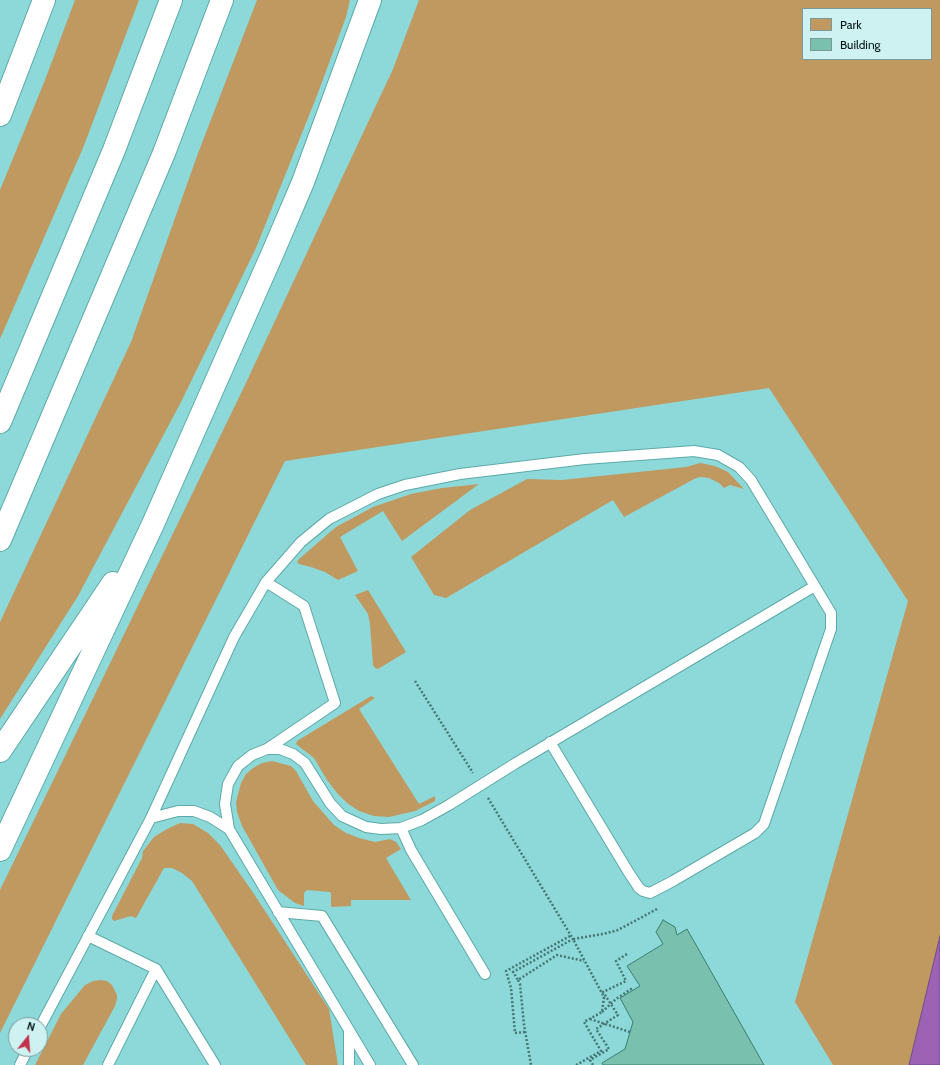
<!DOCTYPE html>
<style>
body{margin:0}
#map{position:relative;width:940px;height:1065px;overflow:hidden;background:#8dd9d9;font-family:Cabin,sans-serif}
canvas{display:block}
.legend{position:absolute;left:802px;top:8px;width:130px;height:52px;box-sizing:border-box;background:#cef2f2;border:1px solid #7c9999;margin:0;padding:5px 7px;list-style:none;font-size:12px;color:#001313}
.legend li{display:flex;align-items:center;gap:8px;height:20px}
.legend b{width:20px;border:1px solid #7c9999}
.north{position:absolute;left:8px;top:1017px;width:40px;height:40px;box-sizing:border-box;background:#cef2f2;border:1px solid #7c9999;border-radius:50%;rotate:17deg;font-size:11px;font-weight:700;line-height:16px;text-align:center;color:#001313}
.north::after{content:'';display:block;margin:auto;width:14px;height:18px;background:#c3334c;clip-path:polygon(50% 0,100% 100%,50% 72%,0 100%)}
</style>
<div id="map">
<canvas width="940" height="1065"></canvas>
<ul class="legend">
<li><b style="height:11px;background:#c09960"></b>Park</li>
<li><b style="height:11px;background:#7ac0ae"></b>Building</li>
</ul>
<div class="north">N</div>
</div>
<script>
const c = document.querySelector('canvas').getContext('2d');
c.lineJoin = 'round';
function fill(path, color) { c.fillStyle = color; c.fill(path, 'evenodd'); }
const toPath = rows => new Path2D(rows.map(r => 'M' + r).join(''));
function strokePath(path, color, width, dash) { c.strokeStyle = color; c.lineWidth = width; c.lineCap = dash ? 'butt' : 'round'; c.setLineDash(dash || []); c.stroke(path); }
fill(toPath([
 [75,0,139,0,83,148,0,339,0,190,45,80],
 [257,0,350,0,346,17,318,93,256,248,181,402,78,596,0,719,0,622,131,342,197,156],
 [419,0,940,0,940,936,909,1065,833,1065,795,1002,908,601,769,388,285,461,0,1033,0,890,244,387,393,69],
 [803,9,931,9,931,59,803,59],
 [700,463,715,466,728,472,744,489,730,485,724,488,719,483,709,478,701,477,696,478,624,517,613,500,446,598,434,595,411,557,470,510,527,479,562,480,686,467],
 [479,484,402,541,383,511,340,537,358,571,338,580,325,572,311,567,299,564,297,562,299,559,336,527,373,507,411,494,442,488],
 [368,590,406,652,378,669,375,668,373,665,370,624,368,614,355,595],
 [371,696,375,698,359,709,419,804,435,796,435,801,415,811,389,817,374,816,359,811,347,803,337,793,327,780,314,758,296,744,297,741],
 [272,761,291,766,296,771,313,801,334,825,346,833,359,838,375,842,390,839,396,842,401,849,386,858,411,900,351,900,351,906,331,907,331,894,330,892,307,890,304,893,304,906,295,903,278,890,242,826,237,812,236,802,241,783,246,774,253,768,262,763],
 [180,823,193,824,208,833,220,845,254,894,329,1009,338,1065,306,1065,192,881,182,873,172,868,164,868,136,918,131,916,114,921,112,919,112,916,142,858,143,851,154,837,167,829],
 [101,980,107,981,112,985,117,995,117,999,115,1006,83,1065,35,1065,61,1014,85,985,93,981]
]), '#c09960');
const water = toPath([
 [940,936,940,1065,909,1065,940,936]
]);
fill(water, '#9e62b5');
strokePath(water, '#6f4a84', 1);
const building = toPath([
 [663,920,675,927,677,935,687,929,764,1065,603,1065,602,1063,625,1049,633,1022,620,998,640,986,627,966,663,944,656,932,663,920]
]);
fill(building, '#7ac0ae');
strokePath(building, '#397f6f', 1);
const lane = toPath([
 [266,582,304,606,335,703,267,749,252,755,238,766,228,784,225,804,229,829,370,1065],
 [267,749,280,749,293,754,305,763,330,803,342,816,366,827,381,829,401,828,422,820,449,805,516,763,815,586],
 [151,818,178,811,194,811,210,817,229,829],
 [401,828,411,850,485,974],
 [278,912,322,916,413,1065],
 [88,936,156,969,215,1065],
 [40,1027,151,818,234,637,266,582,301,542,329,519,378,494,405,485,460,474,585,459,694,451,718,455,739,467,751,480,831,613,831,629,764,824,755,833,673,881,650,893,643,891,639,888,629,873,550,742],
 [20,1065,28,1049],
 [108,1065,156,969],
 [349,1065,349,1030]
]);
const highway = toPath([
 [0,115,44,0],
 [0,422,114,150,171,0],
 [0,540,164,153,222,0],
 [0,751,113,583],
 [0,850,153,524,274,250,303,182,370,0]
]);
strokePath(lane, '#5da9a9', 12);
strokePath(highway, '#5da9a9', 24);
strokePath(toPath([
 [415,681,473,773],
 [488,798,573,939,513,972,518,980,557,955,584,961],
 [518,980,520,984,524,1025,531,1065],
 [525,1032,515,1033,511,988,506,971,570,936],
 [576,1065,601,1051,584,1022,602,1012,604,997,573,939,603,934,618,930,657,909],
 [593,1065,590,1060,609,1049,596,1029,618,1015,603,992,626,981,616,961,627,954]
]), '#467676', 2.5, [2, 2]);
strokePath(lane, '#fff', 10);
strokePath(highway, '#fff', 22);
strokePath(toPath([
 [602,1012,616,999,631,989,632,991],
 [590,1019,630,1032]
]), '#467676', 2.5, [2, 2]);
</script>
